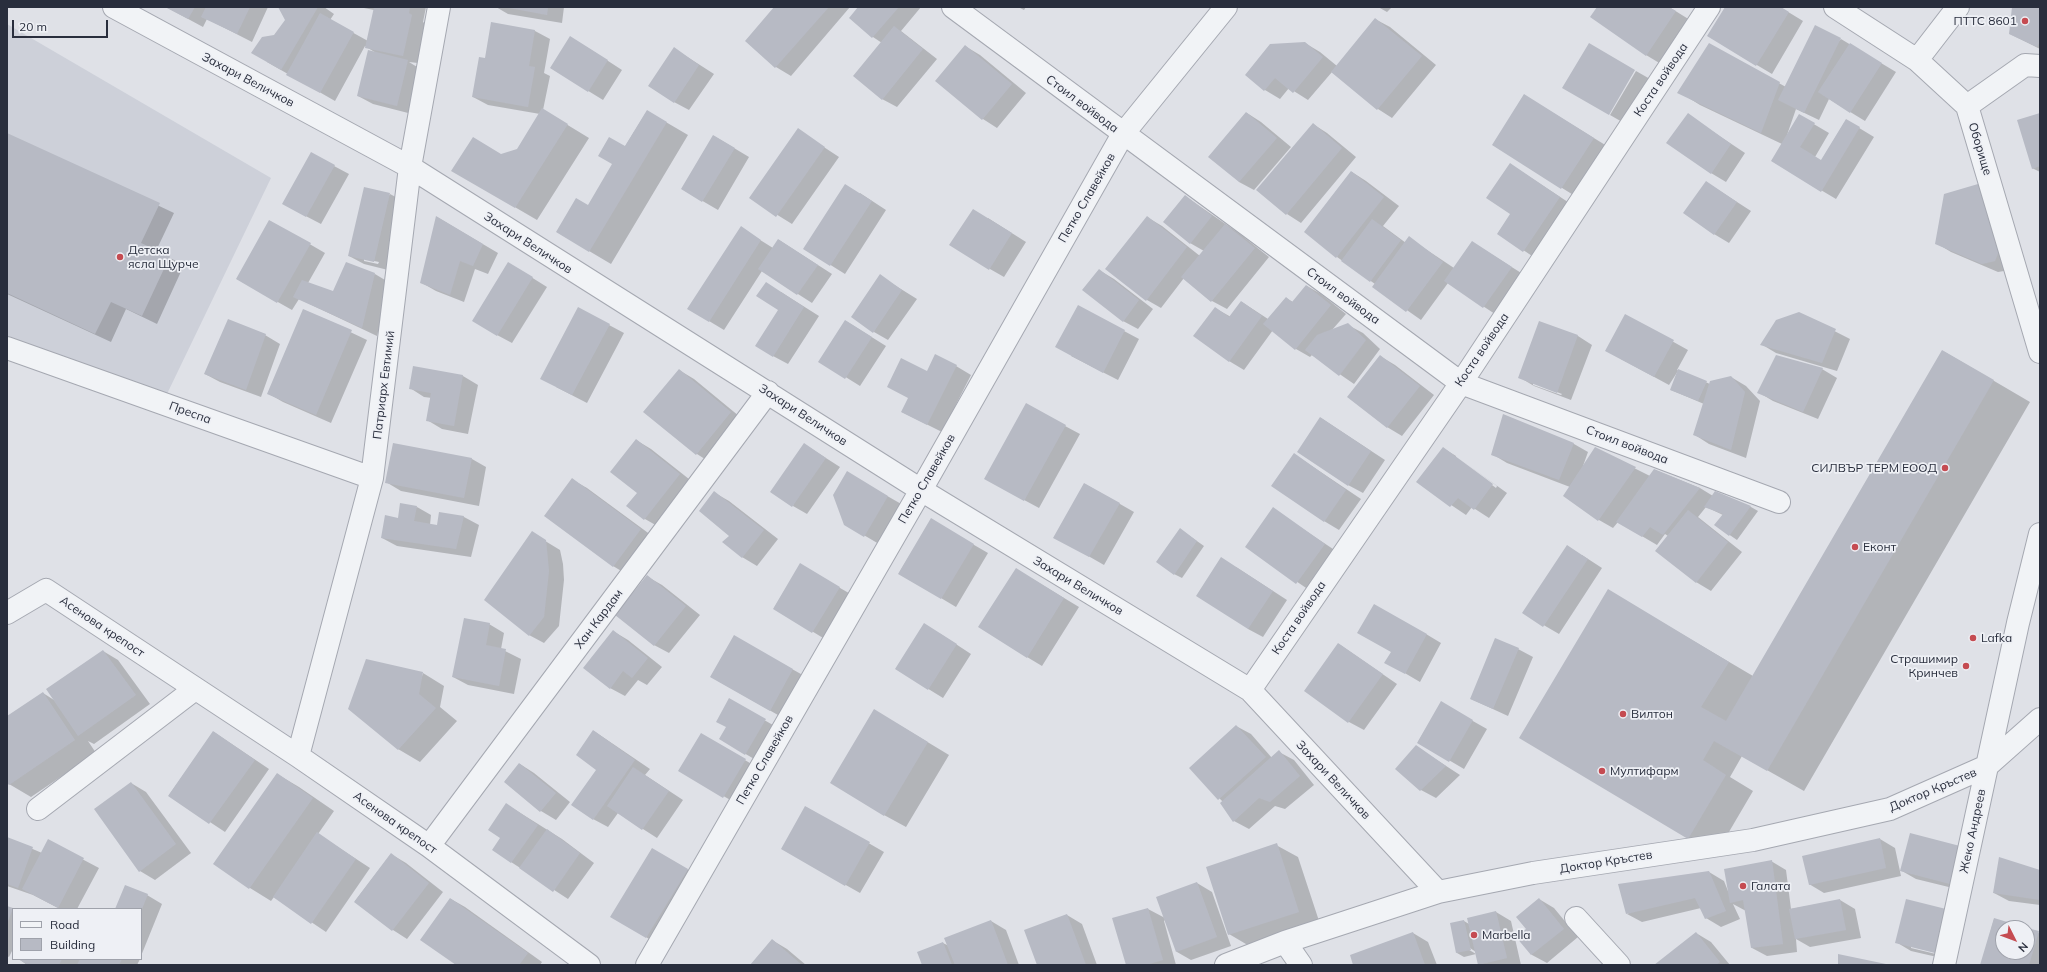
<!DOCTYPE html>
<meta charset="utf-8">
<style>
body{margin:0}
#map{position:relative;width:2047px;height:972px;overflow:hidden;background:#dfe1e7;font-family:Mulish,sans-serif}
canvas{display:block}
.frame{position:absolute;inset:0;border:8px solid #292e3d;pointer-events:none}
.legend{position:absolute;left:12px;top:908px;width:130px;height:52px;box-sizing:border-box;background:#eef0f5;border:1px solid #9fa2ab;margin:0;padding:5px 7px;list-style:none;font-size:12px;color:#292e3d}
.legend li{display:flex;align-items:center;gap:8px;height:20px}
.legend b{width:20px;border:1px solid #9fa2ab}
.north{position:absolute;left:1995px;top:920px;width:40px;height:40px;box-sizing:border-box;background:#eef0f5;border:1px solid #9fa2ab;border-radius:50%;rotate:132deg;font-size:11px;font-weight:700;line-height:16px;text-align:center;color:#292e3d}
.north::after{content:'';display:block;margin:auto;width:14px;height:18px;background:#c54b51;clip-path:polygon(50% 0,100% 100%,50% 72%,0 100%)}
.scale{position:absolute;left:12px;top:20px;width:96px;height:18px;box-sizing:border-box;border:2px solid #292e3d;border-top:0;padding-left:5px;font-size:12px;line-height:14px;white-space:nowrap;color:#292e3d;-webkit-text-stroke:3px #eef0f5;paint-order:stroke}
</style>
<div id="map">
<canvas width="2047" height="972"></canvas>
<div class="frame"></div>
<ul class="legend">
<li><b style="height:5px;background:#f1f3f6"></b>Road</li>
<li><b style="height:11px;background:#b7bac4"></b>Building</li>
</ul>
<div class="north">N</div>
<div class="scale">20 m</div>
</div>
<script>
const c = document.querySelector('canvas').getContext('2d');
c.lineJoin = 'round';
function fill(path, color) { c.fillStyle = color; c.fill(path, 'evenodd'); }
const toPath = rows => new Path2D(rows.map(r => 'M' + r).join(''));
function strokePath(path, color, width, dash) { c.strokeStyle = color; c.lineWidth = width; c.lineCap = dash ? 'butt' : 'round'; c.setLineDash(dash || []); c.stroke(path); }
function write(font, color, halo, rows, align = 'center') {
  c.font = font + ' Mulish,sans-serif'; c.lineWidth = 3.5; c.setLineDash([]); c.textBaseline = 'middle'; c.strokeStyle = halo; c.fillStyle = color; for (const [text, x, y, turn = 0] of rows) {
    c.save(); c.translate(x, y); c.rotate((+turn || 0) * Math.PI / 180); c.textAlign = isNaN(turn) ? turn : align; if (halo) c.strokeText(text, 0, 0); c.fillText(text, 0, 0); c.restore();
  }
}
fill(toPath([
 [7,24,271,178,166,396,7,337]
]), '#cdd0d9');
fill(toPath([
 [166,7,268,7,252,42,207,19,203,27],
 [279,7,324,7,334,14,330,20,368,41,374,10,359,7,426,7,423,22,427,25,418,63,409,62,422,70,412,114,373,104,358,96,376,53,365,46,335,101,267,62,274,36,286,20],
 [496,7,564,7,562,23,508,14],
 [776,7,850,7,791,76,776,67,746,41],
 [860,7,921,7,901,31,937,59,897,107,882,99,882,43,873,37,850,18],
 [1018,7,1026,7,1024,10],
 [1378,7,1392,7,1387,12],
 [1598,7,1669,7,1690,20,1661,64,1646,55],
 [1726,7,1780,7,1803,21,1772,74,1708,36],
 [2013,7,2040,7,2040,49,2010,34],
 [1375,19,1390,27,1436,65,1392,118,1378,109,1332,72,1308,100,1289,88,1280,99,1265,90,1246,75,1305,43,1320,52,1337,66],
 [492,23,535,31,550,39,544,73,550,76,543,110,589,138,537,220,453,171,517,150,540,114,488,105,473,97,486,60],
 [1841,39,1896,72,1865,121,1829,99,1819,120,1796,109,1787,135,1800,116,1829,133,1815,157,1821,161,1846,120,1874,137,1836,199,1772,161,1782,144,1700,105,1679,92,1709,45,1786,87],
 [585,46,622,70,603,100,551,68],
 [965,46,980,55,1026,93,997,128,983,119,936,81],
 [675,49,714,74,689,110,674,102],
 [1636,71,1650,79,1624,123,1610,115],
 [1524,95,1615,151,1583,201,1493,145],
 [647,111,688,135,611,264,557,232,588,206],
 [1247,113,1261,122,1291,147,1254,190,1239,182],
 [2040,114,2040,172,2032,168],
 [1688,115,1745,153,1726,182,1711,173],
 [1313,124,1327,133,1356,157,1301,223,1287,214],
 [798,130,839,157,792,224,750,198],
 [7,134,174,213,156,251,184,265,157,324,126,309,111,342,7,294],
 [714,136,749,157,718,210,682,189],
 [1510,164,1574,206,1538,260,1498,233,1511,214],
 [334,166,349,174,321,224,298,212],
 [1352,172,1366,181,1399,206,1383,226,1406,243,1409,238,1454,268,1472,242,1526,276,1498,316,1448,283,1421,320,1374,287,1375,284,1337,257],
 [1706,182,1751,211,1729,243,1714,234],
 [1978,185,1993,193,2010,270,1998,272,1951,252,1936,243],
 [860,193,886,210,845,274,805,249],
 [390,194,405,202,388,270,364,264,349,256],
 [364,259,379,262,378,264,364,261],
 [1185,196,1240,234,1269,257,1227,309,1212,301,1184,278,1161,308,1147,300,1147,217,1162,226,1200,256,1204,251,1190,243],
 [437,217,498,253,488,274,475,269,464,302,436,291,422,283],
 [988,218,1026,242,1004,277,990,269],
 [270,221,325,253,308,283,334,292,375,274,390,283,377,336,299,299,292,310,237,279],
 [741,228,773,248,779,240,832,274,812,303,762,271,724,330,709,321],
 [1099,270,1114,279,1153,309,1138,329,1123,321],
 [523,272,547,287,512,343,497,335],
 [880,276,917,299,888,340,874,332],
 [1307,286,1321,294,1346,314,1332,330,1348,325,1363,333,1380,349,1354,384,1312,355,1310,357,1296,349,1273,330,1244,370,1229,361,1215,308,1231,317,1242,302,1268,319,1286,298,1293,302],
 [781,292,819,316,788,364,773,356],
 [1079,307,1139,339,1118,380,1071,356],
 [304,310,367,340,331,423,283,402,269,394],
 [1799,313,1850,339,1837,371,1776,353,1761,344],
 [1625,315,1688,350,1677,370,1710,384,1731,377,1746,386,1760,401,1746,458,1709,444,1695,435,1704,404,1671,390,1678,371,1669,385,1621,359],
 [846,321,886,346,860,386,820,361],
 [1540,322,1578,336,1592,345,1571,400,1534,386,1519,377],
 [1533,383,1562,394,1561,395,1533,385],
 [609,325,624,333,587,403,556,387],
 [265,335,280,344,261,397,220,382,205,374],
 [1943,351,2030,402,1804,791,1742,756,1730,777,1753,791,1716,854,1688,838,1636,607,1753,676],
 [1380,356,1395,365,1434,395,1402,436,1387,427],
 [956,366,971,375,942,432,902,412,927,372],
 [414,367,463,376,478,385,468,434,442,429,427,420,432,398,424,397,410,388],
 [1822,369,1837,378,1818,419,1773,401,1758,392],
 [679,370,694,379,745,421,711,463,697,454,645,412],
 [1504,415,1574,444,1588,452,1583,466,1596,449,1650,476,1655,470,1700,488,1713,496,1715,492,1751,507,1758,511,1737,540,1715,525,1723,515,1706,507,1698,517,1742,552,1711,591,1696,582,1668,536,1665,534,1657,545,1618,522,1613,528,1599,520,1570,487,1507,463,1492,454],
 [1321,418,1385,460,1363,493,1348,485],
 [1065,426,1080,434,1039,508,1000,487],
 [636,440,651,449,694,483,659,527,645,519,638,493],
 [804,444,840,467,807,514,793,506],
 [1443,448,1456,456,1456,458,1496,488,1497,486,1457,457,1507,493,1489,518,1472,507,1466,515,1417,482],
 [1294,454,1361,499,1339,530,1324,521],
 [472,459,486,467,479,506,401,491,386,482],
 [847,473,903,505,879,544,845,524],
 [573,480,587,488,655,538,628,575,613,566],
 [1085,484,1134,512,1104,565,1055,537],
 [715,493,729,501,778,539,757,566,742,557,731,536],
 [417,507,431,515,430,525,438,526,440,513,464,517,479,525,471,557,397,546,382,538,398,520],
 [1273,509,1339,553,1312,592,1246,547],
 [931,520,988,553,956,607,899,573],
 [532,533,560,550,563,564,564,580,559,626,544,643,529,635],
 [1187,534,1204,546,1182,578,1174,574],
 [1582,555,1602,568,1559,634,1523,613],
 [800,565,854,596,828,641,774,608],
 [1236,567,1287,600,1263,637,1248,629],
 [648,577,662,585,700,615,669,653,654,645],
 [1031,578,1079,607,1042,666,1027,657],
 [489,624,504,633,501,649,521,659,514,694,468,685,453,677],
 [613,631,628,640,662,667,647,685,638,680,625,696,610,688],
 [939,633,971,654,943,698,896,669],
 [1426,634,1441,643,1420,682,1386,662],
 [735,637,808,678,785,719,711,677],
 [1339,644,1397,684,1364,730,1349,722],
 [1518,649,1533,657,1508,716,1471,699],
 [103,651,118,660,150,704,94,744,88,741,96,753,31,797,9,784,7,781,7,717,43,693,54,700],
 [423,673,444,686,440,707,457,721,420,762,398,749],
 [729,700,780,729,761,763,720,739,727,727],
 [1441,703,1487,729,1464,769,1418,742],
 [896,723,949,755,906,827,884,815],
 [1236,726,1251,734,1272,758,1279,752,1294,760,1314,785,1285,809,1275,806,1249,829,1234,821,1223,802,1190,768],
 [594,731,650,769,645,775,683,800,657,838,618,813,608,827,593,819,598,769],
 [214,732,269,769,225,832,169,795],
 [701,734,760,769,739,805,680,771],
 [1417,747,1460,775,1436,798,1421,790],
 [520,764,534,773,570,802,556,820,541,811,505,781],
 [277,774,299,787,334,811,318,834,370,868,326,932,274,897,271,901,250,888,215,863],
 [131,783,146,792,191,853,155,880,140,871],
 [506,804,562,839,594,863,568,899,511,862,501,838],
 [806,807,884,852,860,893,782,849],
 [7,838,42,853,48,841,99,868,77,909,60,909,33,895,7,886],
 [1880,839,1895,848,1901,876,1824,893,1809,884],
 [1276,845,1298,857,1320,924,1251,947,1229,934],
 [1960,847,1965,891,1916,879,1902,871],
 [652,849,702,878,661,946,612,917],
 [391,854,406,863,443,892,407,939,393,930,355,901],
 [1771,861,1786,870,1791,909,1840,900,1855,909,1861,938,1810,947,1796,939,1797,952,1767,956,1752,948,1746,911,1733,904,1740,919,1721,927,1706,918,1701,908,1642,922,1627,914,1709,872,1724,881,1728,891],
 [2040,871,2040,905,2009,901,1994,893],
 [1197,883,1212,892,1231,946,1191,960,1177,952,1165,920,1164,921,1176,965,1127,965,1148,909,1165,918],
 [147,895,162,904,141,956,141,909,116,909],
 [451,899,465,907,542,962,540,965,458,965],
 [1539,899,1554,908,1578,937,1547,963,1532,955,1518,937,1528,930],
 [7,907,13,909,13,949,9,957,7,956],
 [1946,910,1950,960,1911,951,1896,942],
 [1911,946,1940,953,1940,955,1911,948],
 [1496,912,1511,921,1521,965,1480,965,1476,952,1467,946,1466,948,1476,954,1464,957,1457,953,1464,921,1469,924],
 [1067,915,1082,924,1097,965,1038,965],
 [1994,919,2024,928,2003,928,2003,952,2027,952,2027,929,2040,933,2040,965,1981,965],
 [991,921,1006,930,1019,965,923,965,943,943,949,946],
 [1413,933,1428,942,1437,965,1354,965],
 [1696,933,1711,942,1730,965,1656,965],
 [772,940,787,949,806,965,751,965],
 [19,959,140,959,137,965,27,965]
]), '#0003');
fill(toPath([
 [165,7,195,7,188,19],
 [206,7,250,7,237,34,201,17],
 [278,7,318,7,281,70,251,53,262,37,274,35,285,20],
 [374,7,410,7,409,13,412,15,403,56,365,48],
 [504,7,548,7,547,15],
 [774,7,829,7,775,68,745,41],
 [858,7,899,7,872,38,849,18],
 [1597,7,1669,7,1676,11,1646,56,1590,17],
 [1725,7,1781,7,1789,12,1756,66,1707,36],
 [2012,7,2040,7,2040,41,2037,47,2009,34],
 [320,13,354,32,320,93,286,75],
 [1375,18,1422,56,1377,110,1331,72],
 [491,22,535,30,529,66,535,67,528,107,472,97,479,57,485,58],
 [1815,25,1841,38,1804,113,1778,100],
 [894,26,923,49,882,100,853,76],
 [570,36,608,60,588,92,550,68],
 [1305,42,1323,57,1293,93,1275,78,1264,91,1245,75,1270,44],
 [1589,43,1635,70,1609,115,1562,88],
 [1709,43,1780,82,1761,133,1677,93],
 [1850,43,1882,63,1850,113,1818,92],
 [965,45,1012,84,982,120,935,81],
 [674,47,699,65,674,103,648,86],
 [368,50,408,60,397,106,357,96],
 [1524,94,1594,138,1561,189,1492,145],
 [542,108,568,124,515,208,451,171,473,137,501,154,517,149],
 [647,110,667,122,589,252,556,232,576,198,588,205,612,164,598,156,609,137,625,146],
 [1246,112,1277,138,1239,182,1208,157],
 [1688,113,1731,144,1711,174,1666,143],
 [2040,113,2040,166,2032,169,2017,120],
 [1799,114,1815,123,1800,147,1821,160,1846,119,1860,127,1821,192,1771,161],
 [1313,123,1342,148,1286,215,1256,190],
 [798,128,825,147,776,217,749,198],
 [7,133,160,203,141,243,170,256,142,316,111,302,95,334,7,293],
 [713,135,735,148,702,202,681,189],
 [311,152,335,165,306,217,282,204],
 [1510,163,1560,197,1523,252,1497,234,1510,214,1486,198],
 [1351,171,1384,197,1336,258,1304,232],
 [1706,181,1737,202,1714,235,1683,213],
 [845,184,872,201,830,266,803,249],
 [1978,184,1999,251,1995,261,1982,264,1935,244,1944,194],
 [364,187,390,193,374,262,348,256],
 [1185,195,1212,216,1190,244,1163,222],
 [973,209,1012,233,989,270,949,245],
 [436,216,483,244,473,266,460,261,450,295,420,283],
 [1147,216,1187,247,1146,301,1105,269],
 [1372,219,1401,240,1370,282,1341,261],
 [269,220,311,243,277,303,236,279],
 [1225,224,1255,248,1211,302,1181,277],
 [741,226,761,240,709,322,687,309],
 [1409,236,1443,262,1406,312,1372,287],
 [778,239,818,265,797,295,758,269],
 [1472,241,1512,267,1483,308,1444,281],
 [346,262,375,273,362,328,293,297,302,280,333,291],
 [508,262,533,277,497,336,472,321],
 [1099,269,1139,300,1123,322,1082,290],
 [880,274,902,290,873,333,851,317],
 [766,282,804,307,773,357,755,346,778,310,756,296],
 [1306,285,1331,305,1295,350,1263,324,1286,297,1292,302],
 [1241,301,1262,316,1229,362,1193,336,1215,307,1229,317],
 [1078,305,1125,330,1103,373,1055,347],
 [578,307,610,324,572,395,540,379],
 [303,309,352,330,316,415,267,394],
 [1799,312,1836,329,1822,363,1760,345,1776,320],
 [1625,314,1674,340,1654,377,1605,351],
 [228,319,266,334,246,390,204,374],
 [845,320,872,337,845,379,818,362],
 [1539,321,1578,335,1557,393,1518,378],
 [1348,323,1366,340,1339,376,1305,350,1317,335],
 [1942,350,1994,380,1767,771,1714,741,1703,760,1726,775,1688,839,1519,738,1608,589,1729,662,1701,707,1726,721],
 [935,354,957,365,927,425,901,412,908,398,887,387,901,358,927,371],
 [1380,355,1420,386,1387,428,1347,397],
 [1776,355,1823,368,1803,412,1757,393],
 [413,366,463,375,454,426,426,421,431,393,409,389],
 [679,369,731,412,696,455,643,412],
 [1678,369,1707,381,1698,401,1670,390],
 [1731,376,1745,392,1731,450,1693,435,1710,381],
 [1026,403,1066,425,1024,501,984,479],
 [1503,414,1574,443,1559,480,1491,455],
 [1320,417,1371,451,1348,486,1297,452],
 [636,439,680,474,644,520,626,506,637,493,610,472],
 [393,443,472,458,464,498,385,483],
 [804,443,826,458,792,507,770,492],
 [1443,447,1493,484,1474,510,1458,498,1450,507,1416,482],
 [1595,447,1636,467,1598,521,1563,496],
 [1294,453,1346,490,1324,522,1271,486],
 [1654,469,1700,488,1663,535,1650,527,1642,537,1616,522],
 [847,471,888,496,864,537,844,525,833,495],
 [572,478,641,529,613,567,544,516],
 [1084,483,1120,503,1089,557,1053,538],
 [714,491,764,530,742,558,722,542,729,536,699,511],
 [1715,491,1751,506,1729,536,1714,525,1723,514,1704,507],
 [400,503,417,506,414,521,437,525,439,512,464,516,456,549,381,538,385,515,398,518],
 [1273,507,1325,544,1296,584,1245,547],
 [1688,510,1728,542,1696,583,1655,551],
 [931,518,974,544,941,599,898,574],
 [1180,528,1197,541,1174,575,1156,562],
 [532,531,546,540,549,571,544,617,529,636,484,600],
 [1567,545,1588,559,1543,627,1522,613],
 [1221,557,1273,591,1248,629,1196,596],
 [800,563,840,587,812,633,773,609],
 [1016,568,1064,598,1027,658,978,627],
 [647,575,686,606,654,646,615,615],
 [1374,604,1427,634,1405,674,1384,663,1391,652,1357,633],
 [464,618,490,623,486,645,506,649,499,686,452,677],
 [924,623,957,644,928,690,895,669],
 [613,630,648,658,632,678,623,671,610,689,583,668],
 [734,635,793,669,770,711,710,677],
 [1495,638,1519,648,1493,709,1470,699],
 [1338,643,1383,674,1348,723,1304,691],
 [103,650,136,695,78,736,46,689],
 [366,659,423,672,419,694,436,708,398,750,348,709],
 [43,692,75,740,9,785,7,783,7,716],
 [729,698,766,719,745,755,719,739,726,727,716,722],
 [1441,701,1473,720,1449,762,1417,743],
 [874,709,928,742,884,816,830,783],
 [1236,725,1266,757,1218,800,1189,768],
 [593,730,635,760,593,820,571,805,596,770,576,755],
 [213,731,255,760,209,824,168,796],
 [701,733,746,759,723,798,678,771],
 [1416,745,1446,766,1420,791,1395,769],
 [1279,750,1300,776,1270,802,1259,798,1233,822,1220,803],
 [519,763,556,793,540,812,504,782],
 [633,767,669,791,642,830,607,806],
 [277,773,313,798,249,889,213,864],
 [131,782,176,844,139,872,94,809],
 [506,803,538,825,511,863,492,850,500,838,488,830],
 [805,806,870,842,845,886,781,849],
 [547,829,580,853,553,892,519,868],
 [317,832,356,859,311,924,273,897],
 [1910,833,1960,846,1950,884,1900,871],
 [7,837,33,847,18,888,7,884],
 [1880,838,1886,868,1809,885,1802,856],
 [48,839,84,858,58,908,22,889],
 [1277,843,1299,912,1228,935,1206,867],
 [652,848,688,869,646,938,610,917],
 [391,853,429,883,392,931,354,902],
 [1999,857,2040,870,2040,900,1993,893],
 [1772,860,1783,944,1751,948,1743,900,1730,903,1724,869],
 [1709,871,1726,911,1705,919,1695,898,1626,914,1618,884],
 [1197,882,1217,937,1176,952,1156,897],
 [125,885,148,894,142,909,115,909],
 [450,898,528,953,519,965,456,965,420,940],
 [1539,898,1564,929,1531,955,1516,937,1526,929,1516,917],
 [1840,899,1846,930,1795,939,1789,909],
 [1906,899,1946,909,1935,953,1895,943],
 [7,906,13,908,7,924],
 [1148,908,1163,960,1146,965,1126,965,1112,918],
 [1496,911,1507,958,1478,965,1467,918],
 [1067,914,1086,965,1037,965,1024,930],
 [1994,918,2027,928,2003,928,2003,952,2027,952,2027,928,2039,931,2029,965,1980,965],
 [991,920,1008,965,955,965,944,938],
 [1464,920,1471,950,1456,953,1450,923],
 [1413,932,1425,965,1353,965,1350,955],
 [1696,932,1720,962,1716,965,1654,965],
 [772,939,802,965,750,965],
 [943,942,952,965,922,965,917,952],
 [1838,954,1886,964,1886,965,1838,965],
 [18,959,62,959,59,965,28,965],
 [80,959,122,959,119,965,77,965]
]), '#b7bac4');
const minor = toPath([
 [114,7,410,167,921,490,1250,690,1438,892],
 [953,7,1461,383,1779,502],
 [1835,7,1917,60,1967,106,2040,352],
 [1917,60,1958,7],
 [1967,106,2025,65,2040,66],
 [7,348,372,478],
 [7,613,46,590,298,756,429,846,589,965],
 [1250,690,1461,383,1709,7],
 [298,756,372,478,410,167,439,7],
 [38,809,195,689],
 [429,846,768,392],
 [1576,918,1619,965],
 [1285,942,1301,965],
 [647,965,921,490,1123,134,1226,7],
 [1226,965,1285,942,1438,892,1533,873,1753,840,1890,809,1987,766,2040,719],
 [1944,965,2018,623,2040,534]
]);
strokePath(minor, '#a5a8b1', 24);
strokePath(minor, '#f1f3f6', 22);
for (const [x, y, r, color] of [
 [2025,21,4,"#c54b51"],
 [120,257,4,"#c54b51"],
 [1945,468,4,"#c54b51"],
 [1855,547,4,"#c54b51"],
 [1973,638,4,"#c54b51"],
 [1966,666,4,"#c54b51"],
 [1623,714,4,"#c54b51"],
 [1602,771,4,"#c54b51"],
 [1743,886,4,"#c54b51"],
 [1474,935,4,"#c54b51"]
]) { const dot = new Path2D(); dot.arc(x, y, r, 0, 2 * Math.PI); c.fillStyle = color; c.fill(dot); strokePath(dot, '#eef0f5', 1.5); }
write('12px', '#292e3d', '#eef0f5', [
 ["ПТТС 8601",2017,21,"right"],
 ["Детска",128,250],
 ["ясла Щурче",128,264],
 ["СИЛВЪР ТЕРМ ЕООД",1937,468,"right"],
 ["Еконт",1863,547],
 ["Lafka",1981,638],
 ["Страшимир",1958,659,"right"],
 ["Кринчев",1958,673,"right"],
 ["Вилтон",1631,714],
 ["Мултифарм",1610,771],
 ["Галата",1751,886],
 ["Marbella",1482,935]
], 'left');
write('12px', '#292e3d', '#eef0f5', [
 ["Захари Величков",248,80,28],
 ["Коста войвода",1661,80,-56],
 ["Стоил войвода",1082,104,37],
 ["Оборище",1980,149,73],
 ["Петко Славейков",1087,198,-60],
 ["Захари Величков",528,243,33],
 ["Стоил войвода",1343,296,36],
 ["Коста войвода",1482,350,-56],
 ["Патриарх Евтимий",384,385,-83],
 ["Преспа",190,413,20],
 ["Захари Величков",803,415,33],
 ["Стоил войвода",1627,445,21],
 ["Петко Славейков",927,479,-60],
 ["Захари Величков",1078,586,31],
 ["Коста войвода",1299,618,-56],
 ["Хан Кардам",599,619,-53],
 ["Асенова крепост",102,627,34],
 ["Петко Славейков",765,760,-60],
 ["Захари Величков",1333,780,47],
 ["Доктор Кръстев",1933,790,-23],
 ["Асенова крепост",395,823,35],
 ["Жеко Андреев",1973,831,-78],
 ["Доктор Кръстев",1606,862,-9]
]);
</script>
